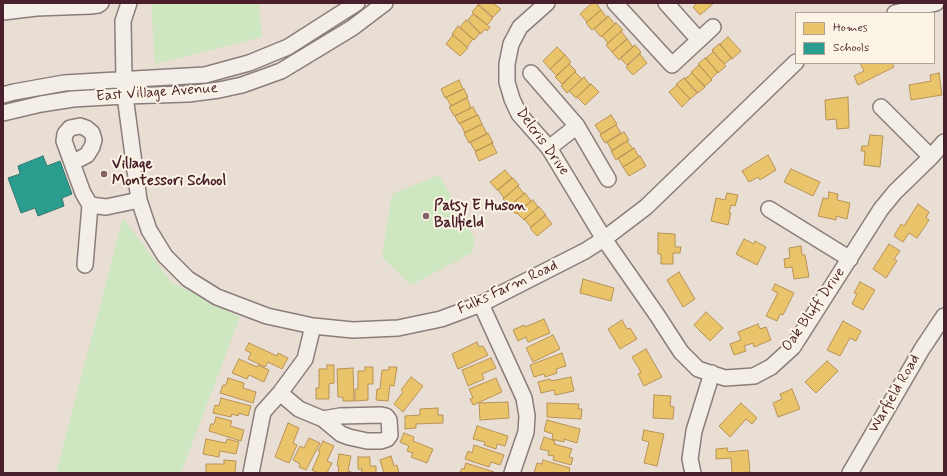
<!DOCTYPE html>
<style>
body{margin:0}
#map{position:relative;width:947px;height:476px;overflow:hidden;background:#e9ded4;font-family:Mynerve,sans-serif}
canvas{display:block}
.frame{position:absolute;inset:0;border:4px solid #4a1f2b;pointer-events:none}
.legend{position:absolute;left:795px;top:12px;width:140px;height:52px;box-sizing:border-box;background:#fcf5e5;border:1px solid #b59f9b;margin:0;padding:5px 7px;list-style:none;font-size:12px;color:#4a1f2b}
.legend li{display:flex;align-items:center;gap:8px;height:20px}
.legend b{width:20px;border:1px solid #b59f9b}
</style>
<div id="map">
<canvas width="947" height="476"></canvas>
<div class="frame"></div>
<ul class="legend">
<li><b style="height:11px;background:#e9c46a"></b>Homes</li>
<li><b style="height:11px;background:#2a9d8f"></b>Schools</li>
</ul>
</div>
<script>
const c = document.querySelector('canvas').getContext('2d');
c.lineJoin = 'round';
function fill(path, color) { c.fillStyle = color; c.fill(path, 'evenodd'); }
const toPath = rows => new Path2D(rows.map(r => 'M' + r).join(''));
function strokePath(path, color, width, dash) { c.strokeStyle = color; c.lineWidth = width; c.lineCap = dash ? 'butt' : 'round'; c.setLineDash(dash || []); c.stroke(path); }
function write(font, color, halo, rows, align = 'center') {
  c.font = font + ' Mynerve,sans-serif'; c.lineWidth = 4; c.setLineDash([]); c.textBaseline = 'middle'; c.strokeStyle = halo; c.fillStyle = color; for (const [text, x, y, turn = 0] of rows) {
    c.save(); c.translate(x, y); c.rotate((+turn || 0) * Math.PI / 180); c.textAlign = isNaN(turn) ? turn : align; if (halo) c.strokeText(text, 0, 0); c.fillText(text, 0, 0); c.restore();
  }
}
fill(toPath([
 [151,3,259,3,262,37,155,64],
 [439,175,475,239,472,253,411,285,382,257,392,194],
 [123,218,171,282,240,317,181,473,56,473]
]), '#cee7c1');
const homes = toPath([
 [479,3,493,3,501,9,493,17,478,4,479,3],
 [592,3,596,3,601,10,587,22,580,14,592,3],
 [697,3,714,3,700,15,693,7,697,3],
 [478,5,493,18,487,25,472,12,478,5],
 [601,10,607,18,592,30,586,23,601,10],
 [473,14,490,27,487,31,485,29,481,34,468,20,473,14],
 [608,16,615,24,601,37,594,29,608,16],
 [466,20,480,33,474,40,460,27,466,20],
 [616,23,623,30,608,43,602,36,616,23],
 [458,26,473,39,467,47,452,34,458,26],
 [621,31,627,39,612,52,606,45,621,31],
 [453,35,468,48,460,56,446,44,453,35],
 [728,37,741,51,732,59,720,44,728,37],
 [627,39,633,47,619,60,612,52,627,39],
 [719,44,732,58,724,64,712,50,719,44],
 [635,45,641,52,627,65,620,58,635,45],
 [557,47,565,55,550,69,543,61,557,47],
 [713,52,726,66,718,73,706,58,713,52],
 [640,54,647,63,633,75,626,67,640,54],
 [565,55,571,62,557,76,550,69,565,55],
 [705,58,718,72,711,79,698,64,705,58],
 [860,63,892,63,894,67,858,85,854,76,864,71,860,63],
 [569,64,576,71,562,84,555,77,569,64],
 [699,65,712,80,705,86,691,72,699,65],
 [575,72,582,79,567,93,561,86,575,72],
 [692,73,705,87,698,93,685,79,692,73],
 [939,73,942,95,911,100,909,85,931,81,930,75,939,73],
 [584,77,590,85,576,98,569,91,584,77],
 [684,78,697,93,690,99,676,84,684,78],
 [459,80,463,89,445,98,441,89,459,80],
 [591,84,599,92,585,105,577,97,591,84],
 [677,85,690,99,682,107,669,92,677,85],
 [464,89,468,97,451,106,446,97,464,89],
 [848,97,849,128,837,129,836,119,826,120,825,100,848,97],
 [467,98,471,108,454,116,449,107,467,98],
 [473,107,477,115,459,124,455,116,473,107],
 [478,115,482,124,465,133,460,123,478,115],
 [611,115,617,124,601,134,595,125,611,115],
 [482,124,487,134,469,143,464,133,482,124],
 [616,125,621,133,605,143,600,135,616,125],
 [624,132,629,140,612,151,607,142,624,132],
 [488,133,493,143,475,151,470,142,488,133],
 [870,135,883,136,880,167,864,165,865,151,861,151,862,146,868,146,870,135],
 [627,141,633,149,616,160,611,151,627,141],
 [492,143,497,153,479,161,475,152,492,143],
 [634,148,639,157,623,167,618,158,634,148],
 [768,155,776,170,760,180,758,177,749,182,742,171,768,155],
 [640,156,646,166,629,176,623,167,640,156],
 [791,169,820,182,813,196,784,182,791,169],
 [505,170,512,178,497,190,490,182,505,170],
 [513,178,519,185,504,198,498,190,513,178],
 [518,186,524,194,509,206,503,199,518,186],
 [829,192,838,194,837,200,850,203,847,219,836,216,836,220,818,216,823,198,828,199,829,192],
 [525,193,531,201,516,214,509,206,525,193],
 [727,193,738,195,735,206,731,205,729,213,731,213,728,225,711,221,716,198,725,200,727,193],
 [533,200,538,207,524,220,517,213,533,200],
 [918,204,929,212,926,218,929,220,917,238,909,233,903,242,894,236,901,224,904,226,918,204],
 [539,207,546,215,531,227,524,219,539,207],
 [545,215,552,224,537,236,530,228,545,215],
 [658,233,675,234,675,247,681,247,680,253,673,253,673,264,661,264,661,254,658,254,658,233],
 [744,239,754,244,755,241,766,247,757,265,736,254,744,239],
 [889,244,900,251,894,259,897,261,886,278,873,269,889,244],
 [801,246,802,255,805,255,809,277,794,279,792,267,785,268,784,259,790,258,789,248,801,246],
 [679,272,695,299,683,307,667,280,679,272],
 [583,279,614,288,611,301,580,293,583,279],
 [860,282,875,290,863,310,852,304,857,294,854,293,860,282],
 [775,284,794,293,783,315,780,314,777,321,766,316,778,293,772,290,775,284],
 [706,312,723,328,710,341,694,325,706,312],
 [544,319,550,333,528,342,526,337,518,341,513,330,524,325,525,327,544,319],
 [622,320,627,329,630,328,637,339,620,349,608,329,622,320],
 [843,321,861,331,856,341,850,338,840,356,827,350,843,321],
 [758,324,760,329,766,327,771,340,754,347,753,343,744,346,746,351,734,355,730,344,741,340,738,332,758,324],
 [553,335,560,349,533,362,526,348,553,335],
 [477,342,479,347,483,346,488,355,458,369,452,354,477,342],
 [249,343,277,356,278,353,288,358,282,369,268,362,265,367,248,359,251,353,245,350,249,343],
 [646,349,662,377,644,386,638,374,641,372,632,357,646,349],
 [562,353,566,366,556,369,557,373,545,377,544,374,534,377,530,365,562,353],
 [491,358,496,368,482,374,484,379,468,386,462,370,491,358],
 [239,359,257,367,258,365,269,370,264,382,249,375,247,379,232,373,239,359],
 [827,361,838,371,816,393,805,382,827,361],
 [327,365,334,365,334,383,329,384,329,399,316,399,316,388,319,388,319,369,327,369,327,365],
 [365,367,373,367,373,384,368,384,368,400,355,401,355,389,358,389,358,371,365,371,365,367],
 [389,367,397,367,394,386,390,385,388,401,376,400,377,389,380,389,382,370,389,370,389,367],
 [353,368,354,401,343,401,343,397,338,397,337,369,353,368],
 [411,377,423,386,403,412,394,404,403,392,401,390,411,377],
 [571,377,574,391,555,395,554,390,541,393,538,382,550,379,551,381,571,377],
 [228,378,244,383,243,388,256,392,253,403,220,393,223,385,226,385,228,378],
 [496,378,502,392,473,405,470,399,473,398,469,389,496,378],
 [792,389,800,409,778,417,773,403,782,399,780,394,792,389],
 [654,395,671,396,670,406,674,407,673,419,653,418,654,395],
 [221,398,251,406,248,416,239,413,238,416,232,414,231,417,213,413,215,405,219,406,221,398],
 [508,402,509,418,480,420,479,403,508,402],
 [547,403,579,404,578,409,582,409,581,419,547,417,547,403],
 [741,403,757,418,752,424,746,419,730,437,719,426,741,403],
 [438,408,438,415,443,415,443,423,416,424,416,428,405,429,405,416,420,415,420,409,438,408],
 [216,417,232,421,230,426,244,430,241,441,209,431,211,424,214,424,216,417],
 [547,420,580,429,577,443,564,439,564,442,552,439,553,434,544,431,547,420],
 [288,423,299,428,293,443,297,445,289,463,275,457,288,423],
 [477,426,508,436,505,446,497,444,496,449,484,445,485,442,473,439,477,426],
 [644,430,664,434,657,466,644,463,649,442,642,440,644,430],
 [404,433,414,437,413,441,433,449,427,463,411,457,413,453,407,451,409,446,400,442,404,433],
 [544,437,555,441,554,444,572,449,569,457,573,458,571,465,553,460,554,456,548,455,549,451,540,449,544,437],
 [309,438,320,443,306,470,299,467,300,464,293,460,300,446,304,448,309,438],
 [206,439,226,443,227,439,239,442,236,454,220,451,219,457,203,454,206,439],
 [323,441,334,446,327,461,332,463,327,473,318,473,312,470,320,452,318,451,323,441],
 [474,445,504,455,500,465,491,462,489,467,465,459,468,451,472,453,474,445],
 [727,448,728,452,748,450,750,472,732,473,731,458,716,459,716,449,727,448],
 [339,454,351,456,348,471,354,473,338,473,339,466,337,466,339,454],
 [391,456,394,466,397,465,399,473,384,473,380,460,391,456],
 [358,457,370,457,370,466,376,466,376,473,361,473,362,469,358,469,358,457],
 [224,460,236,461,235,473,206,473,206,464,224,464,224,460],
 [543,460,570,468,569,473,534,473,537,463,542,464,543,460],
 [466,463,494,472,494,473,460,473,462,468,464,469,466,463]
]);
fill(homes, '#e9c46a');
strokePath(homes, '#b99257', 1);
const schools = toPath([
 [43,156,47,166,60,161,72,194,62,198,64,206,38,216,35,208,21,213,8,178,20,174,18,166,43,156]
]);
fill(schools, '#2a9d8f');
strokePath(schools, '#347771', 1);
const minor = toPath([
 [129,3,123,21,124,80,125,96,139,200,149,230,165,256,188,279,217,297,267,316,313,326,353,330,398,328,441,319,481,304,585,251,604,239,646,207,796,62],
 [547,3,520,27,511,44,507,64,507,82,512,99,519,114,549,148,604,239,657,315,681,352,698,369,725,378,754,376,771,367,793,347,881,209,895,192,931,157,944,142],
 [615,3,672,65,699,40,666,3],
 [3,12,36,8,91,6,98,5,101,3],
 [895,13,936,3],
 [699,40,713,27],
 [531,73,577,126,608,179],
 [3,95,14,92,64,83,205,75,249,63,288,47,357,3],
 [881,107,931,157],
 [3,113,41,104,73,99,125,96,188,94,219,90,242,85,281,71,352,28,385,3],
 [549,148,577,126],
 [72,163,87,155,92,147,94,140,92,133,86,128,80,126,70,128,65,134,64,141,83,193,90,205,106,207,139,200],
 [769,209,850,259],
 [85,265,90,205],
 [481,304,524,398,527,416,526,432,512,473],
 [280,393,299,409,323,419,341,434,349,437,367,441,381,441,387,439,390,435,389,420,386,416,381,415,340,416,323,419],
 [251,473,263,412,280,393,305,359,313,326],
 [693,473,690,459,694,431,712,373],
 [850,473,922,349,944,316]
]);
strokePath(minor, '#8a7d7a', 18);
strokePath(minor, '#f3efe8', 15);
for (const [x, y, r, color] of [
 [104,174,4,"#826266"],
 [426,216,4,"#826266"]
]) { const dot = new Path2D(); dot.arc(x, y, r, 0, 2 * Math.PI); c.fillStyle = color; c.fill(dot); strokePath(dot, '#fcf5e5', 1.5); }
write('15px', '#4a1f2b', '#fcf5e5', [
 ["East Village Avenue",157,93,-4],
 ["Delcris Drive",542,142,54],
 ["Fulks Farm Road",508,288,-25],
 ["Oak Bluff Drive",814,310,-55],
 ["Warfield Road",895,394,-60]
]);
write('bold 15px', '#4a1f2b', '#fcf5e5', [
 ["Village",112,165],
 ["Montessori School",112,182],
 ["Patsy E Huson",434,207],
 ["Ballfield",434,224]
], 'left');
</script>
